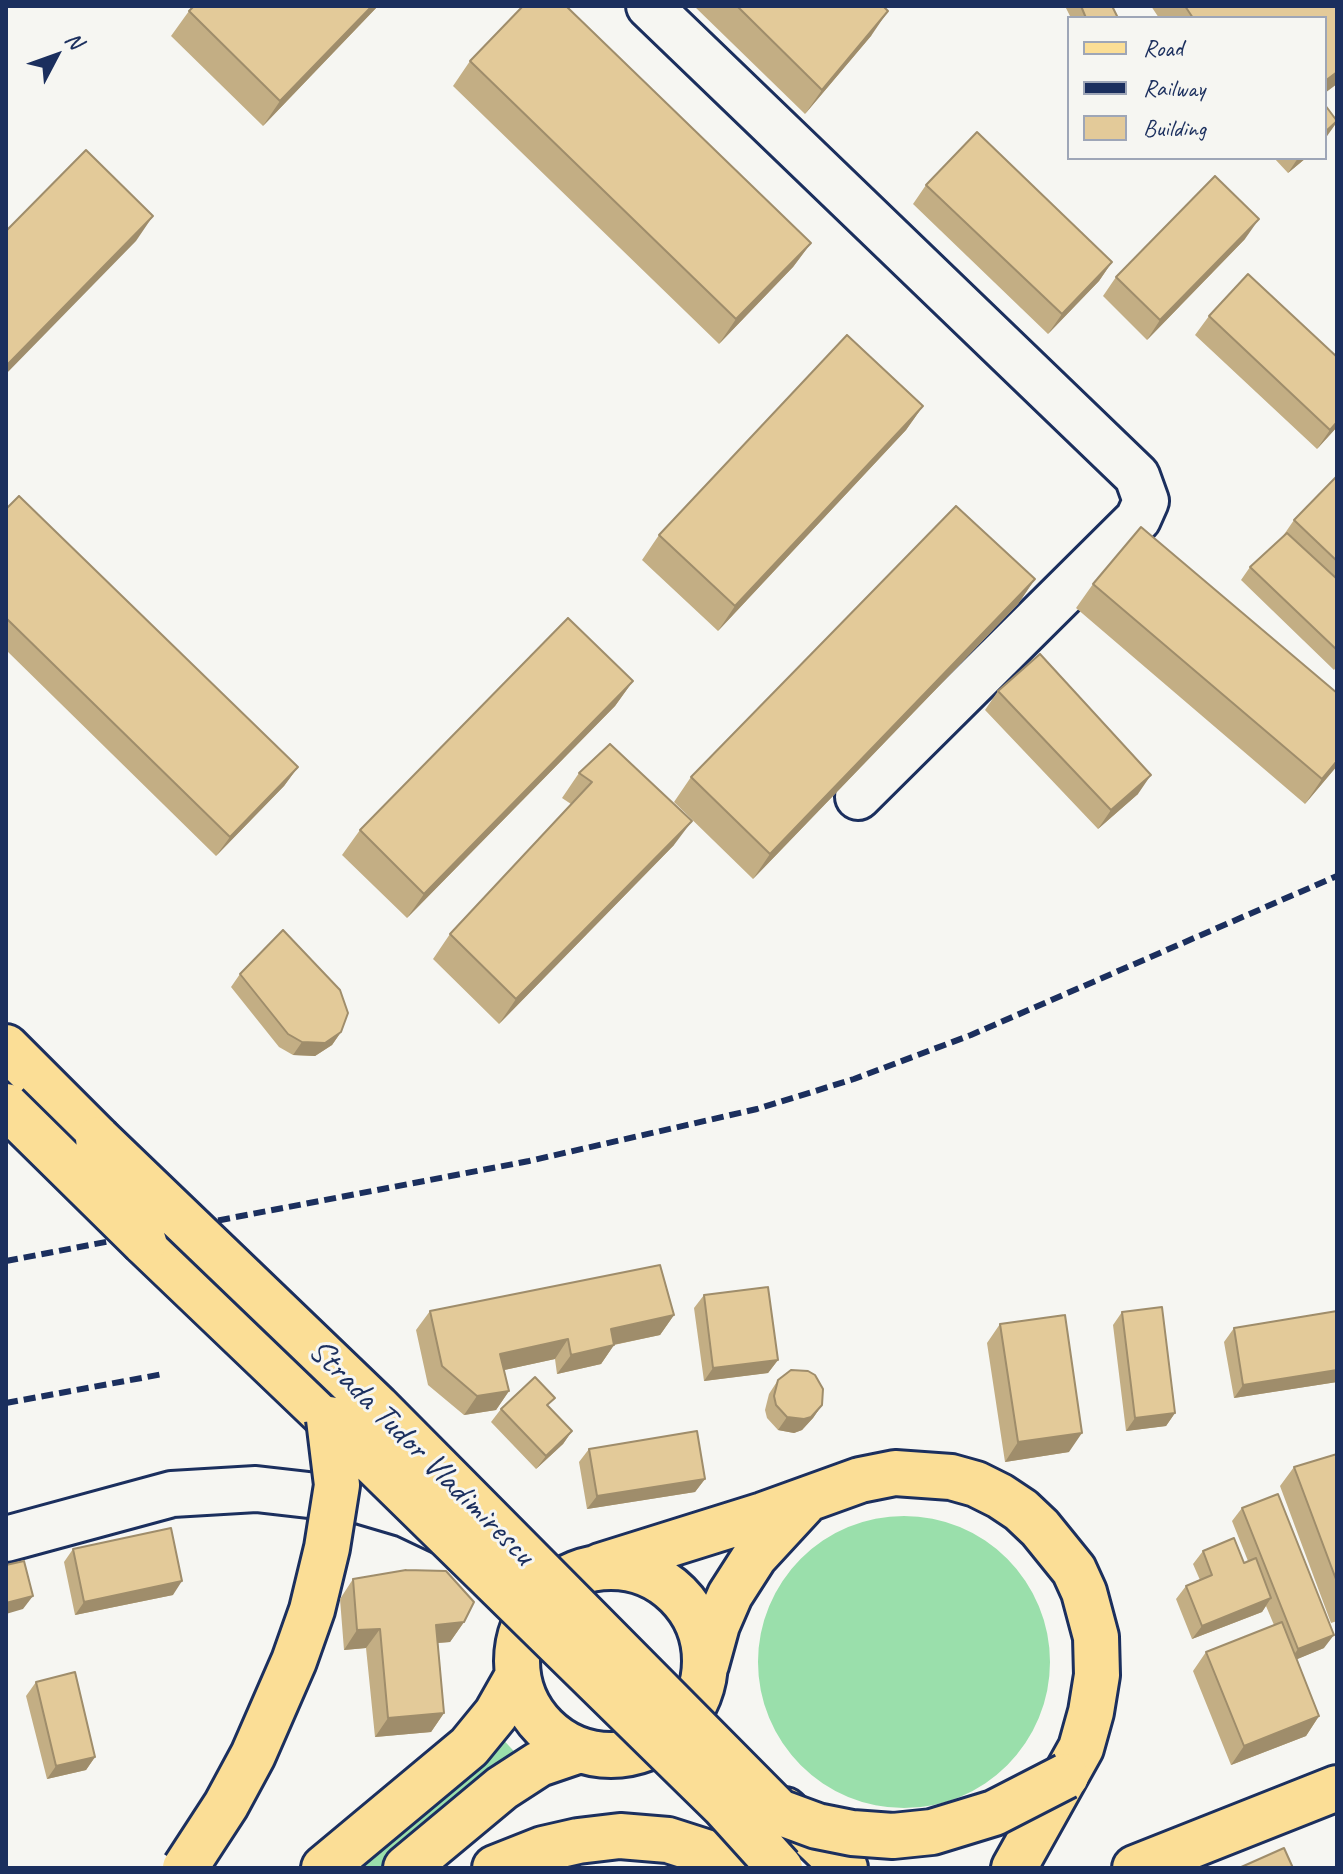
<!DOCTYPE html>
<style>
body{margin:0}
#map{position:relative;width:1343px;height:1874px;overflow:hidden;background:#f6f6f2;font-family:Caveat,sans-serif}
canvas{display:block}
.frame{position:absolute;inset:0;border:8px solid #1b2f5e;pointer-events:none}
.legend{position:absolute;left:1067px;top:16px;width:260px;height:144px;box-sizing:border-box;background:#f6f6f2;border:2px solid #9ea6b7;margin:0;padding:10px 14px;list-style:none;font-size:24px;color:#1b2f5e}
.legend li{display:flex;align-items:center;gap:16px;height:40px}
.legend b{width:40px;border:2px solid #9ea6b7}
.north{position:absolute;left:16px;top:16px;width:80px;height:80px;-webkit-text-stroke:6px #f6f6f2;paint-order:stroke;rotate:49deg;font-size:22px;font-weight:700;line-height:32px;text-align:center;color:#1b2f5e}
.north::after{content:'';display:block;margin:auto;width:28px;height:36px;background:#1b2f5e;clip-path:polygon(50% 0,100% 100%,50% 72%,0 100%)}
</style>
<div id="map">
<canvas width="1343" height="1874"></canvas>
<div class="frame"></div>
<ul class="legend">
<li><b style="height:10px;background:#fbde96"></b>Road</li>
<li><b style="height:10px;background:#1b2f5e"></b>Railway</li>
<li><b style="height:22px;background:#e3ca99"></b>Building</li>
</ul>
<div class="north">N</div>
</div>
<script>
const c = document.querySelector('canvas').getContext('2d');
c.lineJoin = 'round';
function fill(path, color) { c.fillStyle = color; c.fill(path, 'evenodd'); }
const toPath = rows => new Path2D(rows.map(r => 'M' + r).join(''));
function strokePath(path, color, width, dash) { c.strokeStyle = color; c.lineWidth = width; c.lineCap = dash ? 'butt' : 'round'; c.setLineDash(dash || []); c.stroke(path); }
function write(font, color, halo, rows, align = 'center') {
  c.font = font + ' Caveat,sans-serif'; c.lineWidth = 6; c.setLineDash([]); c.textBaseline = 'middle'; c.strokeStyle = halo; c.fillStyle = color; for (const [text, x, y, turn = 0] of rows) {
    c.save(); c.translate(x, y); c.rotate((+turn || 0) * Math.PI / 180); c.textAlign = isNaN(turn) ? turn : align; if (halo) c.strokeText(text, 0, 0); c.fillText(text, 0, 0); c.restore();
  }
}
fill(toPath([
 '758 1662a146 146 0 1 1 292 0a146 146 0 1 1-292 0Z',
 [498,1734,522,1760,385,1868,345,1868]
]), '#9adfab');
const minor = toPath([
 [649,6,1137,476,1146,501,1138,519,858,797],
 [6,1539,172,1494,256,1489,361,1501,405,1514,445,1533]
]);
const major = toPath([
 [6,1047,98,1139],
 [144,1242,329,1419],
 [600,1566,763,1515,860,1480,895,1473,951,1477,976,1484,1000,1496,1021,1510,1040,1528,1074,1570,1084,1592,1096,1637,1097,1675,1091,1712,1081,1748,1014,1868],
 '517 1661a94 94 0 1 1 188 0a94 94 0 1 1-188 0Z',
 [706,1665,717,1625,730,1595,755,1556,803,1504],
 [785,1810,845,1868],
 [324,1868,469,1747,496,1714,517,1677],
 [406,1868,502,1788,539,1764,580,1750],
 [495,1868,543,1849,578,1841,620,1836,668,1840,718,1856,742,1868],
 [1135,1868,1337,1788]
]);
strokePath(minor, '#1b2f5e', 50);
strokePath(major, '#1b2f5e', 50);
strokePath(minor, '#f6f6f2', 44);
strokePath(major, '#fbde96', 44);
strokePath(toPath([
 [6,1261,529,1161,757,1109,854,1079,971,1035,1337,876],
 [6,1403,163,1374]
]), '#1b2f5e', 6, [12, 6]);
const majorBridge = toPath([
 [6,1106,144,1242],
 [98,1139,377,1407,779,1812,817,1826,852,1833,893,1836,932,1832,994,1813,1066,1776],
 [329,1419,724,1806,780,1868],
 [185,1868,226,1805,253,1755,294,1661,312,1610,327,1548,337,1485,329,1419]
]);
strokePath(majorBridge, '#1b2f5e', 50, []);
strokePath(majorBridge, '#fbde96', 44);
fill(toPath([
 [194,6,378,6,263,126,171,36,189,11],
 [694,6,883,6,871,36,805,114],
 [1065,6,1112,6,1118,18,1071,18],
 [1151,6,1337,6,1325,18,1159,18],
 [470,61,811,243,793,267,719,344,453,86],
 [1274,158,1306,158,1288,173],
 [926,185,1112,262,1099,281,1048,334,913,204],
 [1245,239,1147,340,1103,296,1116,277],
 [1209,316,1337,357,1337,427,1317,449,1195,335],
 [923,406,906,430,718,631,642,560,659,535],
 [1337,476,1337,666,1334,670,1241,580,1250,567,1283,536,1294,520],
 [6,509,298,767,284,786,216,856,6,650],
 [1035,579,1018,604,753,879,674,802,691,777],
 [1093,584,1337,766,1305,804,1076,608],
 [633,681,615,706,407,918,342,855,360,830],
 [998,691,1138,794,1098,829,985,710],
 [610,744,674,845,499,1024,433,959,450,934,571,804,562,798,579,773],
 [240,974,341,1032,332,1045,315,1056,293,1055,279,1047,231,987],
 [704,1295,778,1360,768,1373,704,1381,694,1308],
 [430,1311,674,1315,660,1335,614,1345,601,1364,557,1374,555,1359,504,1370,509,1391,496,1410,464,1415,428,1385,416,1330],
 [1337,1311,1337,1382,1234,1398,1224,1342,1234,1328],
 [1122,1312,1175,1413,1166,1426,1126,1431,1113,1325],
 [1000,1324,1069,1452,1005,1462,987,1343],
 [778,1380,822,1405,813,1418,802,1430,794,1433,778,1430,767,1418,765,1410,769,1394],
 [549,1407,572,1431,563,1444,536,1469,491,1422,501,1409],
 [589,1449,705,1479,695,1492,587,1509,579,1462],
 [1337,1454,1337,1621,1331,1623,1280,1486,1294,1467],
 [1242,1508,1324,1648,1297,1659,1319,1716,1306,1736,1231,1765,1193,1671,1206,1652,1274,1625,1266,1606,1262,1612,1192,1639,1176,1599,1186,1586,1200,1580,1193,1564,1203,1551,1244,1563,1248,1561,1232,1521],
 [73,1549,173,1595,75,1615,64,1562],
 [353,1579,464,1622,450,1642,438,1643,444,1713,431,1732,375,1737,366,1648,344,1650,340,1599],
 [36,1682,95,1757,86,1770,47,1779,26,1696]
]), '#c3ae84');
fill(toPath([
 [372,6,378,6,263,126,280,101],
 [888,11,871,36,805,114,822,90],
 [1337,72,1337,84,1325,93,1325,81],
 [1337,122,1325,139,1325,132],
 [1298,158,1306,158,1288,173],
 [153,216,136,241,6,374,6,366],
 [1259,219,1245,239,1147,340,1160,320],
 [811,243,793,267,719,344,736,319],
 [1112,262,1099,281,1048,334,1062,314],
 [923,406,906,430,718,631,735,606],
 [1337,422,1337,427,1317,449,1330,430],
 [1035,579,1018,604,753,879,770,854],
 [633,681,615,706,407,918,424,894],
 [1337,761,1337,766,1305,804,1322,779],
 [298,767,284,786,216,856,230,837],
 [1151,775,1138,794,1098,829,1111,810],
 [692,821,674,845,499,1024,516,999],
 [341,1032,332,1045,315,1056,293,1055,302,1042],
 [674,1315,660,1335,598,1348,611,1329],
 [568,1339,555,1359,486,1374,500,1354],
 [614,1345,601,1364,557,1374,571,1355],
 [778,1360,768,1373,704,1381,713,1368],
 [1337,1370,1337,1382,1234,1398,1243,1385],
 [509,1391,496,1410,464,1415,477,1396],
 [822,1405,813,1418,802,1430,794,1433,778,1430,787,1417],
 [1175,1413,1166,1426,1126,1431,1135,1418],
 [572,1431,563,1444,536,1469,546,1456],
 [1082,1433,1069,1452,1005,1462,1018,1442],
 [705,1479,695,1492,587,1509,597,1496],
 [182,1581,173,1595,75,1615,84,1602],
 [33,1596,23,1609,6,1614,6,1603],
 [1271,1598,1262,1612,1192,1639,1202,1626],
 [464,1622,450,1642,423,1644,436,1625],
 [380,1629,366,1648,344,1650,357,1630],
 [1334,1635,1324,1648,1288,1663,1298,1649],
 [444,1713,431,1732,375,1737,388,1718],
 [1319,1716,1306,1736,1231,1765,1244,1746],
 [95,1757,86,1770,47,1779,56,1766]
]), '#9f8d6b');
const building = toPath([
 [194,6,372,6,280,101,189,11,194,6],
 [523,6,566,6,811,243,736,319,470,61,523,6],
 [737,6,883,6,888,11,822,90,737,6],
 [1081,6,1112,6,1118,18,1086,18,1081,6],
 [1185,6,1337,6,1337,72,1325,81,1325,18,1193,18,1185,6],
 [1325,105,1337,121,1325,132,1325,105],
 [977,132,1112,262,1062,314,926,185,977,132],
 [86,150,153,216,6,366,6,231,86,150],
 [1215,176,1259,219,1160,320,1116,277,1215,176],
 [1248,274,1337,357,1337,422,1330,430,1209,316,1248,274],
 [847,335,923,406,735,606,659,535,847,335],
 [1337,476,1337,561,1294,520,1337,476],
 [19,496,298,767,230,837,6,618,6,509,19,496],
 [956,506,1035,579,770,854,691,777,956,506],
 [1141,527,1337,693,1337,761,1322,779,1093,584,1141,527],
 [1287,533,1337,579,1337,650,1250,567,1287,533],
 [568,618,633,681,424,894,360,830,568,618],
 [1040,654,1151,775,1111,810,998,691,1040,654],
 [610,744,692,821,516,999,450,934,592,782,579,773,610,744],
 [283,930,340,990,348,1013,341,1032,325,1043,302,1042,288,1034,240,974,283,930],
 [660,1265,674,1315,611,1329,614,1345,571,1355,568,1339,500,1354,509,1391,477,1396,442,1366,430,1311,660,1265],
 [768,1287,778,1360,713,1368,704,1295,768,1287],
 [1162,1307,1175,1413,1135,1418,1122,1312,1162,1307],
 [1337,1311,1337,1370,1243,1385,1234,1328,1337,1311],
 [1065,1315,1082,1433,1018,1442,1000,1324,1065,1315],
 [791,1370,808,1371,815,1375,823,1389,822,1405,811,1417,804,1419,787,1417,776,1405,774,1396,778,1380,791,1370],
 [535,1377,555,1398,547,1405,572,1431,546,1456,501,1409,535,1377],
 [697,1431,705,1479,597,1496,589,1449,697,1431],
 [1337,1454,1337,1582,1294,1467,1337,1454],
 [1278,1494,1334,1635,1298,1649,1242,1508,1278,1494],
 [171,1528,182,1581,84,1602,73,1549,171,1528],
 [1234,1538,1244,1563,1256,1558,1271,1598,1202,1626,1186,1586,1212,1575,1203,1551,1234,1538],
 [24,1561,33,1596,6,1603,6,1565,24,1561],
 [406,1570,446,1571,474,1602,464,1622,436,1625,444,1713,388,1718,380,1629,357,1630,353,1579,406,1570],
 [1282,1622,1319,1716,1244,1746,1206,1652,1282,1622],
 [75,1672,95,1757,56,1766,36,1682,75,1672],
 [1284,1848,1293,1868,1239,1868,1284,1848]
]);
fill(building, '#e3ca99');
strokePath(building, '#9f8d6b', 2);
write('34px', '#1b2f5e', '#f6f6f2', [
 ["Strada Tudor Vladimirescu",421,1453,45]
]);
</script>
